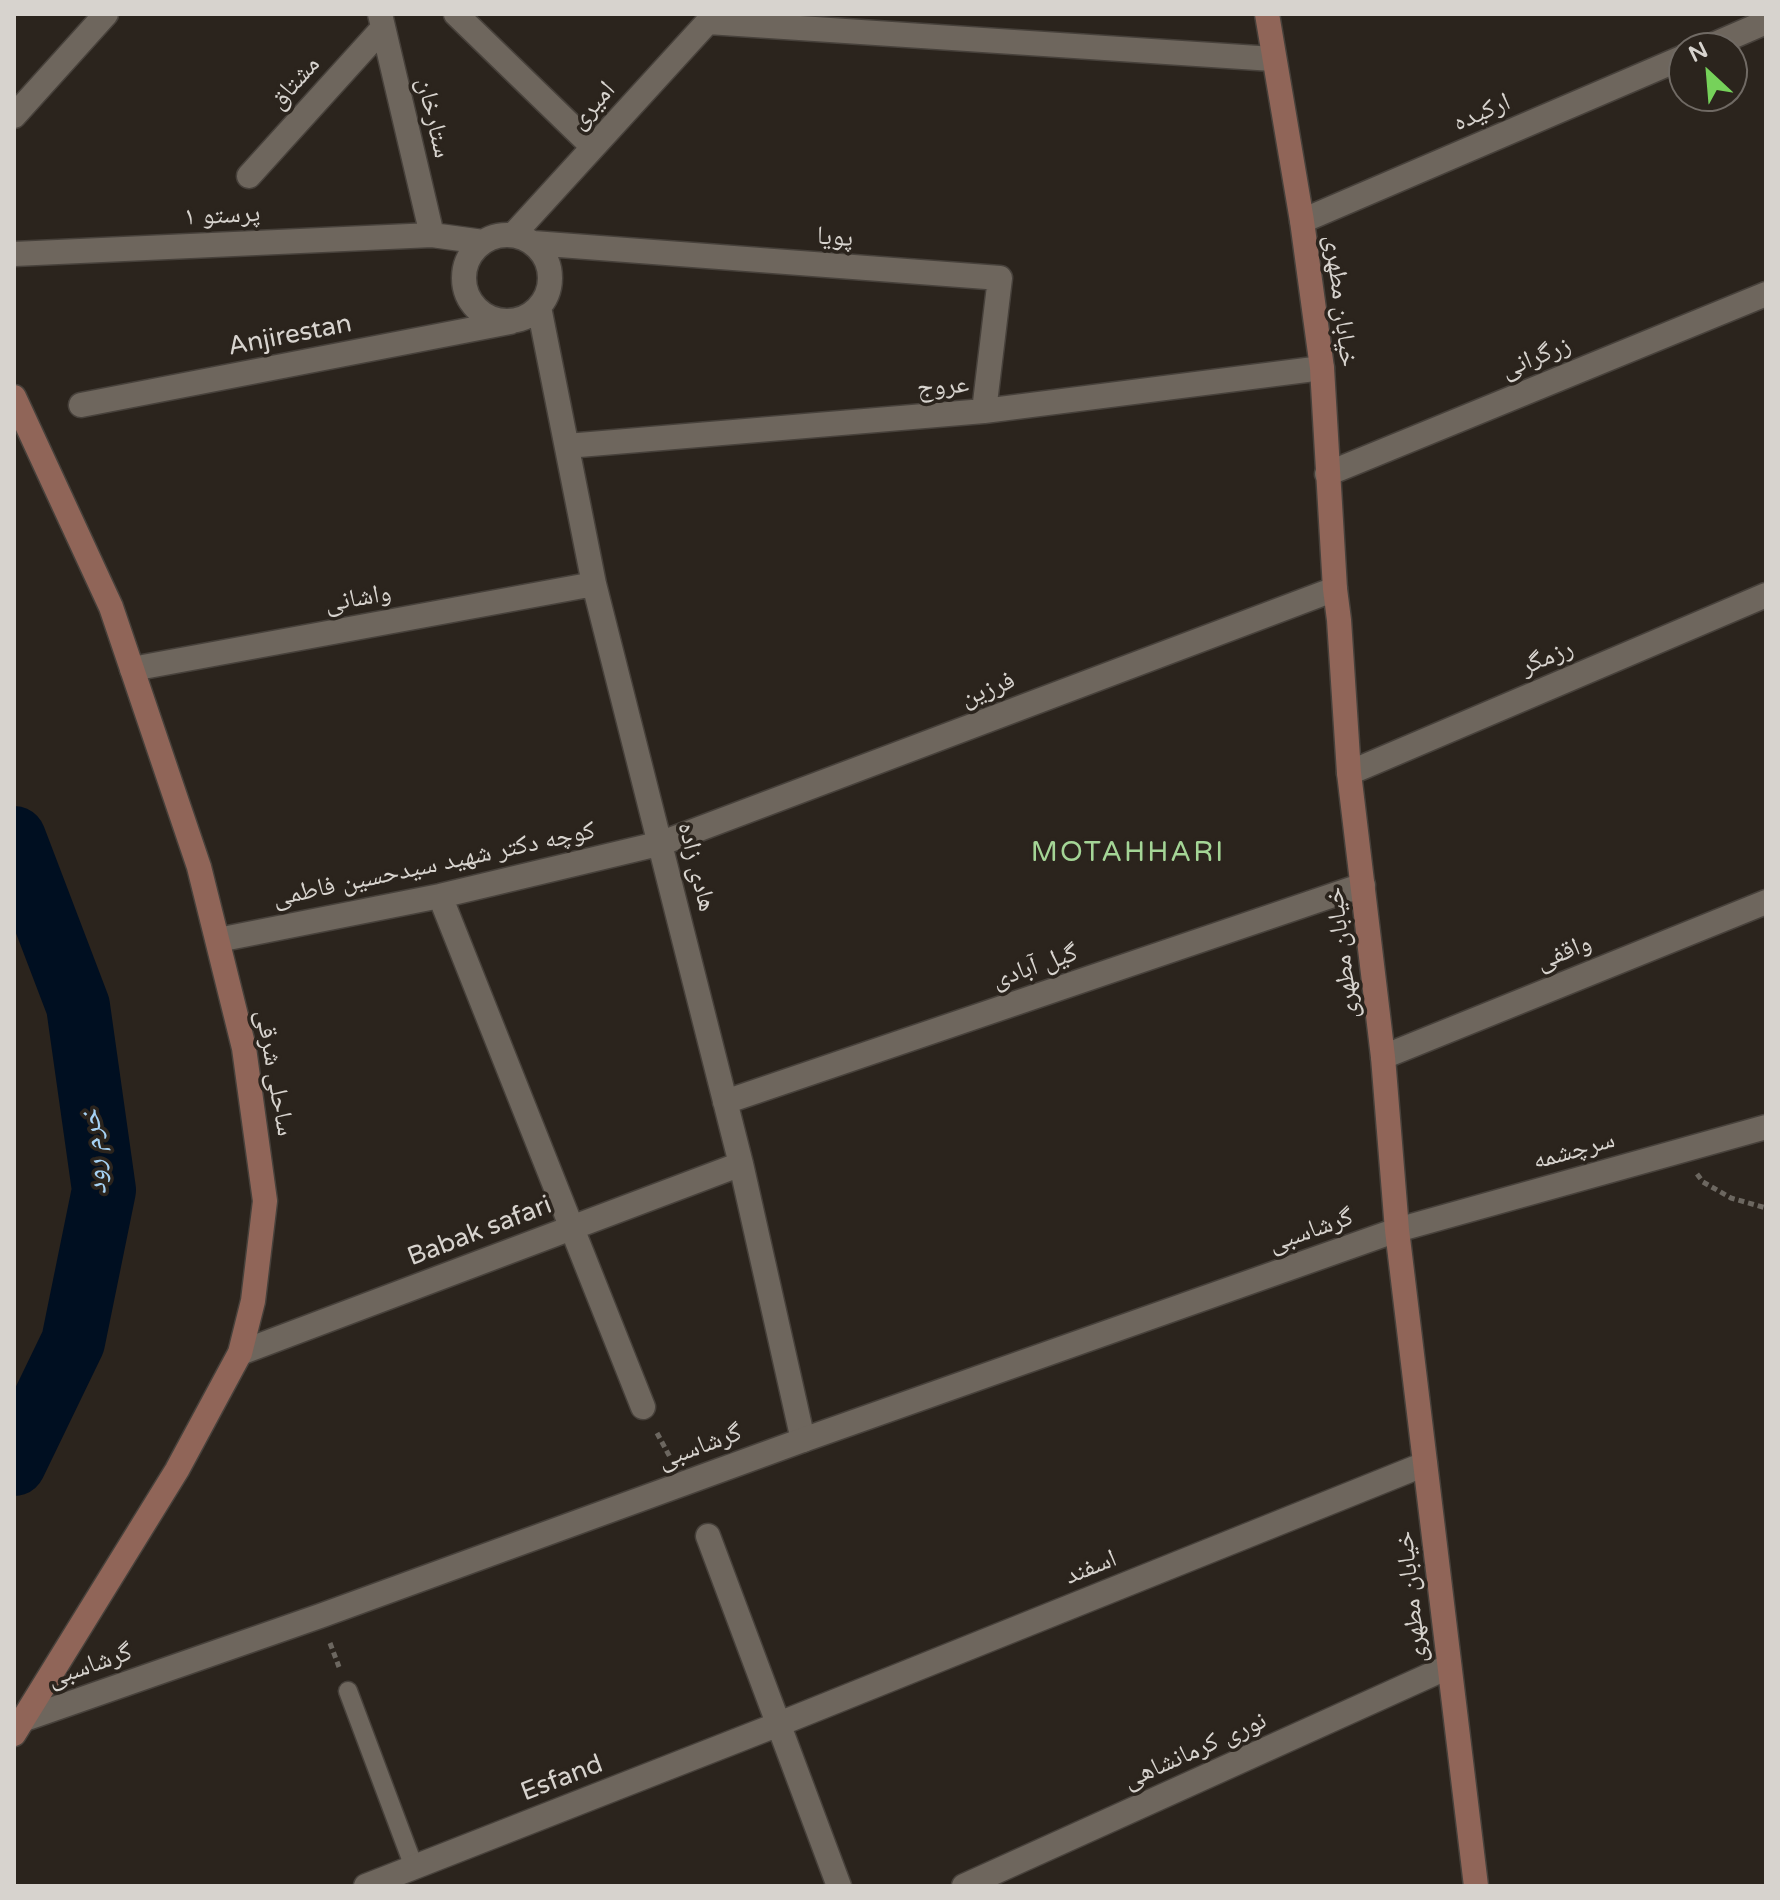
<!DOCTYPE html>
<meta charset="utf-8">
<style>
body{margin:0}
#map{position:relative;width:1780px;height:1900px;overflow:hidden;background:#2b241d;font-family:"Varela Round",sans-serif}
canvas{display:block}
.frame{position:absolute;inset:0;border:16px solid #d7d3ce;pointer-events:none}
.north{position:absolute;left:1668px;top:32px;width:80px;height:80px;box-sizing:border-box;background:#2b241d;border:2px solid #706a64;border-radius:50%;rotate:334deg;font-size:22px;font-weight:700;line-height:32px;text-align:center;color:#d7d3ce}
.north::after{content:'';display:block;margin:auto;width:28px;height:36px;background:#76d25a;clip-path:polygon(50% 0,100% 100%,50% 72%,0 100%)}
</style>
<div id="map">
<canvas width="1780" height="1900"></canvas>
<div class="frame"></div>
<div class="north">N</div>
</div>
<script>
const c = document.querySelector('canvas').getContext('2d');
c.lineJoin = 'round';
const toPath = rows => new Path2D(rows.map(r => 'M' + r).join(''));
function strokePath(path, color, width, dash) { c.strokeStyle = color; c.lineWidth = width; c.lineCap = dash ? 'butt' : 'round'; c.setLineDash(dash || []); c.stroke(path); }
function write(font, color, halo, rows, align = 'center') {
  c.font = font + ' "Varela Round","Noto Naskh Arabic",sans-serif'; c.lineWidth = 7; c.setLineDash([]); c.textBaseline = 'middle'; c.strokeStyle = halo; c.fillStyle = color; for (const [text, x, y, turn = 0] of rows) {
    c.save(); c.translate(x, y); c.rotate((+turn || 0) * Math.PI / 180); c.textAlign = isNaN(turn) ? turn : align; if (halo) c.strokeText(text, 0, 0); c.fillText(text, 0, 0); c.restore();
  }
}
strokePath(toPath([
 [14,838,78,1006,104,1190,73,1342,14,1464]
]), '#000f21', 64);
const service = toPath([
 [348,1691,414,1867]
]);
const minor = toPath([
 [380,14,432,235],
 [456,14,593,147],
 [708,22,1273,59],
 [1706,48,1766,22],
 [14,116,106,14],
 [249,176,383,28],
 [1302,221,1684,57],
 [513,235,715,14],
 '464 278a43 43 0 1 1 86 0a43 43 0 1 1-86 0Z',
 [533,243,1000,278,984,411],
 [14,254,432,235,483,242],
 [539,307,594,584,741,1164,803,1440],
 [81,405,510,322],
 [567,446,984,411,1322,368],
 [1327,474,1766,294],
 [132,669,594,584],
 [1349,773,1766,595],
 [440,896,643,1407],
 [218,940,440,896,662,843,1335,589],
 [1383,1057,1766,902],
 [725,1102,1363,885],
 [240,1353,741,1164],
 [708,1536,839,1886],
 [366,1886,779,1724,1425,1464],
 [964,1886,1448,1667]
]);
const tertiary = toPath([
 [22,1720,320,1616,803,1440,1397,1230,1766,1127]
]);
const secondary = toPath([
 [1267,14,1302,221,1322,368,1335,589,1339,620,1349,773,1383,1057,1397,1230,1476,1886],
 [14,397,111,607,199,867,244,1048,265,1201,253,1301,240,1353,177,1470,14,1734]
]);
strokePath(service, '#47413b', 21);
strokePath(minor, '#47413b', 27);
strokePath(tertiary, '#47413b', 27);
strokePath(secondary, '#47413b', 27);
strokePath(toPath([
 [1697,1174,1703,1182,1731,1198,1766,1208],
 [657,1433,671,1459],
 [330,1643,339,1667]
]), '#6c6760', 5, [6, 4]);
strokePath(service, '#6e665d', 18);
strokePath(minor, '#6e665d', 24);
strokePath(tertiary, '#6e665d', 24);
strokePath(secondary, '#906558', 24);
write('26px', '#d7d3ce', '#2b241d', [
 ["مشتاق",295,83,-48],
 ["امیری",593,106,-48],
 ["ارکیده",1482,113,-23],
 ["ستارخان",433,118,77],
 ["پرستو ۱",222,216,-3],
 ["پویا",835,238,4],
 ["خیابان مطهری",1340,301,83],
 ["Anjirestan",290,336,-11],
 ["زرگرانی",1536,358,-22],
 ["عروج",943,387,-5],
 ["واشانی",358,599,-10],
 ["رزمگر",1547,658,-23],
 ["فرزین",988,690,-21],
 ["کوچه دکتر شهید سیدحسین فاطمی",434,865,-12],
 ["هادی زاده",696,867,76],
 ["خیابان مطهری",1343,953,-97],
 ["واقفی",1564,953,-22],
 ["گیل آبادی",1035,967,-19],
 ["ساحلی شرقی",274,1073,80],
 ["سرچشمه",1574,1151,-16],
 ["گرشاسبی",1311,1231,-19],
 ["Babak safari",480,1232,-21],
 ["گرشاسبی",700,1447,-20],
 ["اسفند",1091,1568,-22],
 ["خیابان مطهری",1412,1597,-96],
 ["گرشاسبی",90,1666,-19],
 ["نوری کرمانشاهی",1195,1751,-24],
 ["Esfand",562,1779,-21]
]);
c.letterSpacing = '2px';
write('28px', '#a4d596', '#2b241d', [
 ["MOTAHHARI",1128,854]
]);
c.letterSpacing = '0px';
write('italic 28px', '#a6d2f5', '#2b241d', [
 ["خرم رود",95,1152,-95]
]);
</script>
